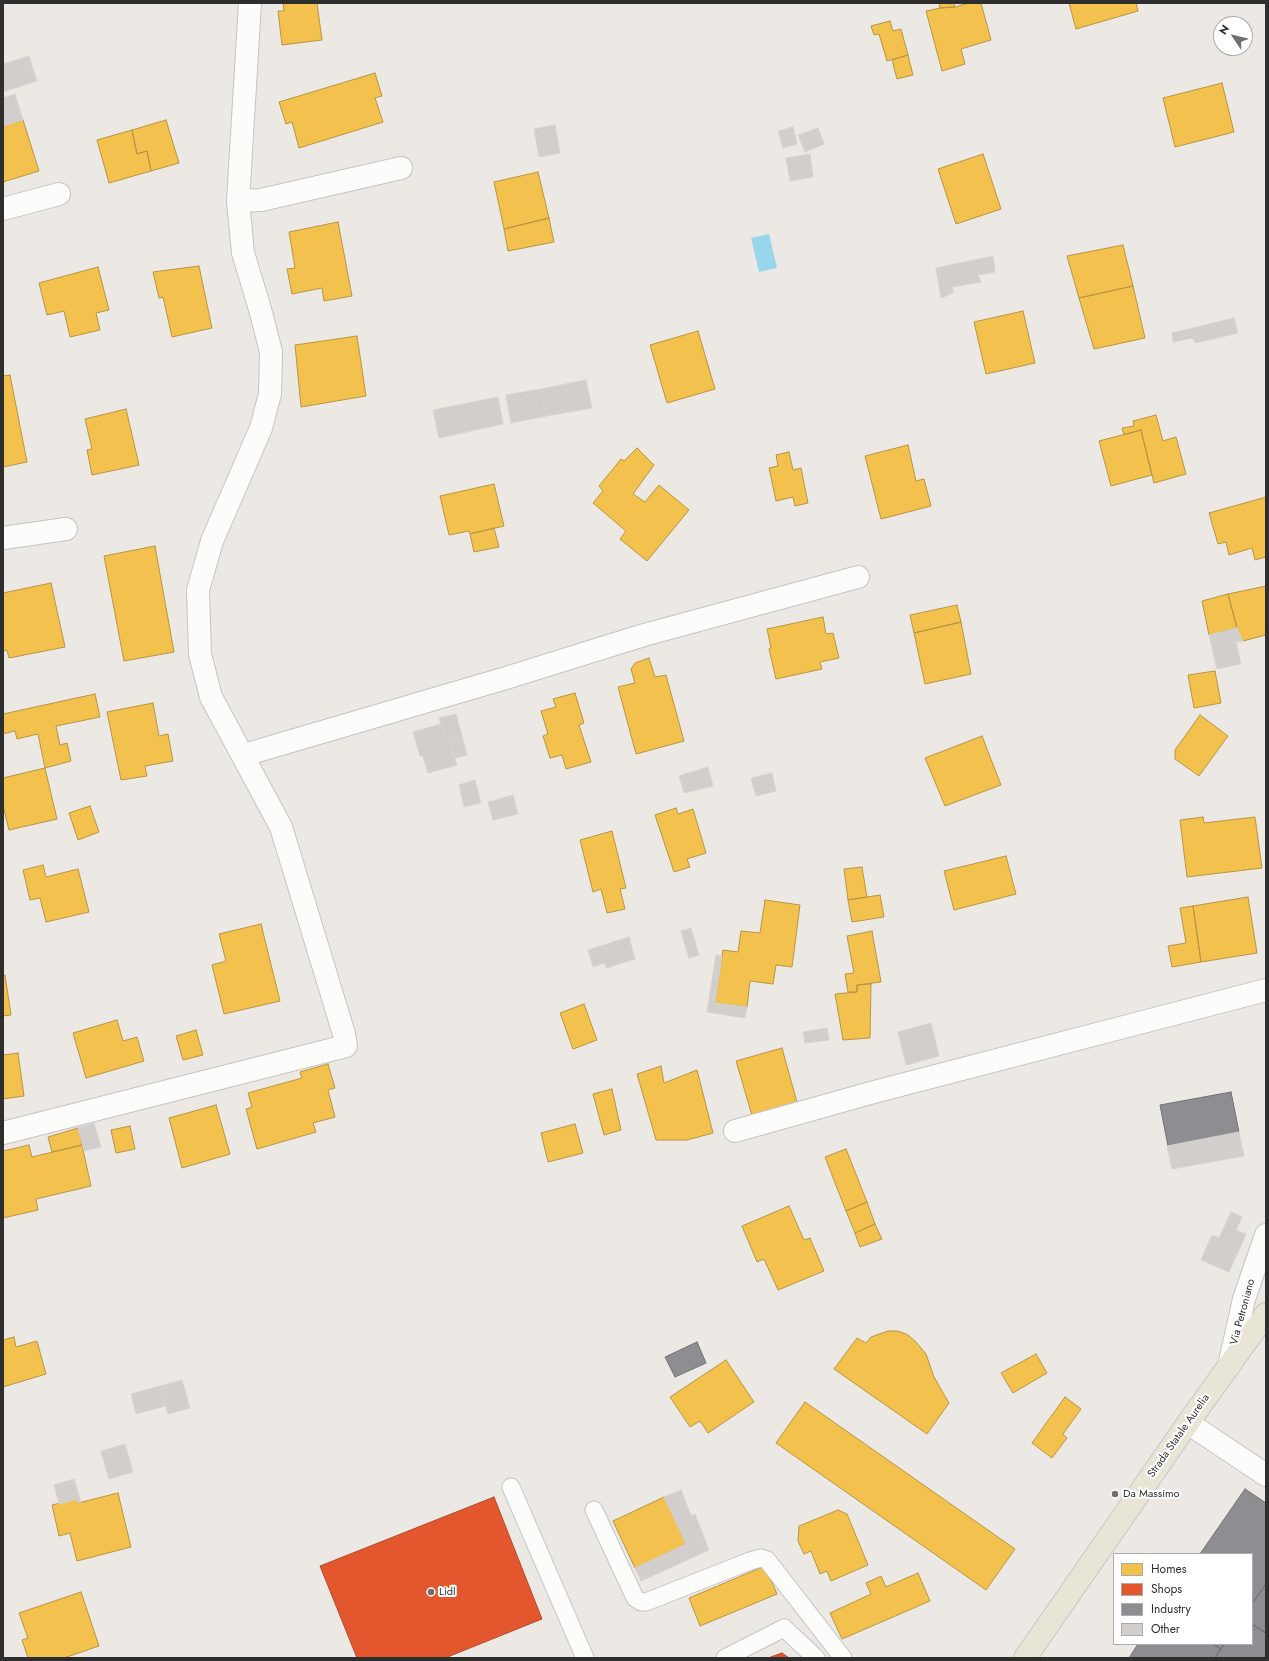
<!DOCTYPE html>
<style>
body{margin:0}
#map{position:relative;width:1269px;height:1661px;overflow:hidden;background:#ece8e4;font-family:Jost,sans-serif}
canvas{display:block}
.frame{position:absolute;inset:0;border:4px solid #2e2e2e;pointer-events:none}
.legend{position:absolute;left:1113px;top:1553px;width:140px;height:92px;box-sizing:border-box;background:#fff;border:1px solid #ababab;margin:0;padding:5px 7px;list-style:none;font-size:12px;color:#2e2e2e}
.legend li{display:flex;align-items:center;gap:8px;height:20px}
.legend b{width:20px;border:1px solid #ababab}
.north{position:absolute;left:1213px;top:16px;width:40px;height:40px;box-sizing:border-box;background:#fff;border:1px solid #ababab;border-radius:50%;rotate:305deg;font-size:11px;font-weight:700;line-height:16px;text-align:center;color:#2e2e2e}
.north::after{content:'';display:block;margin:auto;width:14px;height:18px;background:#706f6e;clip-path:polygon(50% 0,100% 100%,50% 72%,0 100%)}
</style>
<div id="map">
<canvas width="1269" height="1661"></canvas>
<div class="frame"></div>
<ul class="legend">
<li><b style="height:11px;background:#f2c14e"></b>Homes</li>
<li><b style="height:11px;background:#e4572e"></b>Shops</li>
<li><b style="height:11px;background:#8d8d92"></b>Industry</li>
<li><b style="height:11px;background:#d1cecb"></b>Other</li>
</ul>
<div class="north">N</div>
</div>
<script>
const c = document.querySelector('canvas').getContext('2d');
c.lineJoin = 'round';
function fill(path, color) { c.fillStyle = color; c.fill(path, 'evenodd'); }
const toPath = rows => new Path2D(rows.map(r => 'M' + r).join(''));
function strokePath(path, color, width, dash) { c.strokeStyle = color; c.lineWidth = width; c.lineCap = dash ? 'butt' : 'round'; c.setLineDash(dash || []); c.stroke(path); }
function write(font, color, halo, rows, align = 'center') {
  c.font = font + ' Jost,sans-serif'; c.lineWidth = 4; c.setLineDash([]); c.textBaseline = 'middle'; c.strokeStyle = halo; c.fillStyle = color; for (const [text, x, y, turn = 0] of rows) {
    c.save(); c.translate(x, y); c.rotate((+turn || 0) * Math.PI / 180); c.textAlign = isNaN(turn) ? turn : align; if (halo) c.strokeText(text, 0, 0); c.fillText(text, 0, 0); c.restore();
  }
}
fill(toPath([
 [769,234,777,268,759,272,751,238]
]), '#99d6ec');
const homes = toPath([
 [283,3,317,3,322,40,282,45,278,11,284,11,283,3],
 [939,3,954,3,955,7,940,8,939,3],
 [969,3,981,3,991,40,961,49,965,64,942,71,926,11,940,8,955,7,969,3],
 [1069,3,1136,3,1138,11,1076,29,1069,3],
 [890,21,893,31,901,29,908,55,887,61,879,34,874,35,871,26,890,21],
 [908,55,913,75,897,79,892,60,908,55],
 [375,73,382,96,375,98,383,122,299,148,292,122,286,124,279,102,375,73],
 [1222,83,1234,132,1175,147,1163,98,1222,83],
 [23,120,39,171,3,182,3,126,23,120],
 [166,120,179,163,151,171,147,151,137,154,132,130,166,120],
 [132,130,137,154,147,151,151,171,109,183,97,140,132,130],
 [983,154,1001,209,956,224,938,169,983,154],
 [538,172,549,218,504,229,494,182,538,172],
 [549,218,554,242,508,251,504,229,549,218],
 [338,222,352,296,324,301,322,288,292,294,287,269,295,268,289,232,338,222],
 [1123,245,1133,286,1079,298,1067,256,1123,245],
 [199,266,212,328,172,337,163,297,159,298,153,272,199,266],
 [98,267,109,310,96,313,100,330,70,337,64,311,47,315,39,283,98,267],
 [1133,286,1145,338,1094,349,1079,298,1133,286],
 [1023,311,1035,363,986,374,974,322,1023,311],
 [698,331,715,389,667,403,650,345,698,331],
 [357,336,366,396,301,407,295,345,357,336],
 [10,375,27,462,3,467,3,376,10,375],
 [126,409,139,465,92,475,87,450,92,449,85,419,126,409],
 [1156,415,1163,441,1176,437,1186,474,1154,483,1141,430,1124,435,1122,428,1134,426,1133,421,1156,415],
 [1141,430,1152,475,1111,486,1099,441,1141,430],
 [908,445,916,481,924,479,931,506,881,519,865,456,908,445],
 [637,448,654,465,633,494,645,502,659,485,689,510,647,561,620,539,626,531,593,503,603,491,599,486,621,459,624,461,637,448],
 [789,452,793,470,801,468,808,503,795,506,793,497,776,501,769,468,778,466,776,455,789,452],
 [494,484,504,526,470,534,469,531,449,535,440,496,494,484],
 [1266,497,1266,557,1255,560,1252,548,1229,555,1226,542,1218,544,1209,513,1266,497],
 [494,528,499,547,474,552,470,534,494,528],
 [155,546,174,652,124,661,104,556,155,546],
 [51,583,65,647,9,658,7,650,3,651,3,593,51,583],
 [1266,586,1266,635,1243,641,1237,628,1228,594,1266,586],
 [1228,594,1237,628,1209,635,1202,601,1228,594],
 [957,605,961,622,914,633,910,615,957,605],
 [823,617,826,634,833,633,839,658,820,662,822,669,776,679,769,649,771,648,767,629,823,617],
 [961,622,971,674,925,684,914,633,961,622],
 [649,658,655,677,666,675,684,741,636,754,618,687,635,683,631,669,635,663,649,658],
 [1215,671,1221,703,1194,708,1188,675,1215,671],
 [575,693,584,723,579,725,591,762,566,769,562,755,550,758,543,736,548,734,541,711,556,707,553,699,575,693],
 [95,694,100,717,56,726,60,745,67,743,71,761,45,768,38,734,17,739,15,731,3,734,3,714,95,694],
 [153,703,159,736,168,734,173,761,145,766,147,776,121,780,107,712,153,703],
 [1200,715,1228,736,1199,776,1175,759,1175,750,1200,715],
 [982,736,1001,785,945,806,925,758,982,736],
 [45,768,57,819,9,830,3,806,3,778,45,768],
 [90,806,99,832,78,840,69,813,90,806],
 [676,808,678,814,693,809,706,853,687,859,690,867,674,872,655,815,676,808],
 [1203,817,1204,823,1255,817,1262,868,1187,877,1180,820,1203,817],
 [612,831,626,888,620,889,625,909,607,913,601,889,593,892,580,840,612,831],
 [1006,856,1016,894,954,910,944,871,1006,856],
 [43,865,46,877,78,869,89,912,46,922,40,898,30,900,23,870,43,865],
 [862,867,867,897,848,900,844,869,862,867],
 [880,895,884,917,852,922,848,900,880,895],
 [1248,897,1257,953,1201,962,1193,906,1248,897],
 [765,900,800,905,792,967,776,965,773,984,750,981,747,1007,715,1003,723,950,738,952,741,931,760,933,765,900],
 [1193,906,1201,962,1172,967,1168,946,1186,943,1180,908,1193,906],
 [261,924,280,1001,224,1014,212,965,226,961,219,934,261,924],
 [872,931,881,982,857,985,857,992,848,992,845,974,854,973,847,936,872,931],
 [3,975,5,975,11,1015,3,1016,3,975],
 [871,984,870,1038,843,1040,835,994,857,992,857,985,871,984],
 [584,1004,597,1040,573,1049,560,1013,584,1004],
 [117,1020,123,1041,137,1037,144,1061,86,1078,73,1033,117,1020],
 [196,1030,203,1055,183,1060,176,1036,196,1030],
 [782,1048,798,1106,753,1119,736,1061,782,1048],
 [18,1053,24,1096,3,1099,3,1055,18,1053],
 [328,1064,335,1088,328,1090,335,1117,313,1123,316,1132,257,1149,246,1109,252,1107,248,1093,302,1078,300,1072,328,1064],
 [661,1066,664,1083,697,1070,713,1133,687,1140,656,1140,637,1074,661,1066],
 [612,1089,621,1130,604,1135,593,1094,612,1089],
 [216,1105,230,1154,182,1168,169,1118,216,1105],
 [575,1124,583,1153,548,1162,541,1133,575,1124],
 [130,1126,135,1149,116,1153,111,1130,130,1126],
 [78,1128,82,1145,52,1152,48,1137,78,1128],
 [29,1145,32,1157,82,1145,91,1186,36,1199,38,1210,3,1218,3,1151,29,1145],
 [846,1149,867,1202,846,1211,825,1157,846,1149],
 [867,1202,875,1224,855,1233,846,1211,867,1202],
 [789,1206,804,1240,810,1238,824,1271,778,1290,764,1259,757,1262,742,1226,789,1206],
 [875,1224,882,1239,860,1247,855,1233,875,1224],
 [888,1331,898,1331,908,1335,916,1342,926,1354,934,1377,949,1403,927,1434,834,1369,857,1338,866,1343,871,1337,888,1331],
 [14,1337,16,1347,37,1341,46,1374,3,1387,3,1340,14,1337],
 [1036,1354,1047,1373,1013,1393,1001,1373,1036,1354],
 [726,1360,754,1402,708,1433,700,1421,690,1427,670,1397,726,1360],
 [1065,1397,1081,1409,1063,1434,1067,1438,1052,1458,1032,1443,1065,1397],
 [805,1402,1015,1549,986,1590,776,1443,805,1402],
 [118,1493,131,1547,77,1561,70,1533,59,1536,52,1505,77,1499,78,1503,118,1493],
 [664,1497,686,1544,635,1568,613,1521,664,1497],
 [838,1510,847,1514,868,1565,831,1581,827,1571,820,1574,811,1551,804,1554,798,1541,799,1526,838,1510],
 [765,1566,777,1594,700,1626,689,1598,765,1566],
 [918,1573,930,1601,842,1639,830,1613,871,1594,866,1583,881,1576,886,1587,918,1573],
 [81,1592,99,1646,64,1658,28,1658,22,1640,28,1638,19,1613,81,1592]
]);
fill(homes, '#f2c14e');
strokePath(homes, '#b79544', 1);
const shops = toPath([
 [494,1497,542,1619,445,1658,357,1658,320,1566,494,1497],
 [782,1653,789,1658,768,1658,782,1653]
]);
fill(shops, '#e4572e');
strokePath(shops, '#ad4b2e', 1);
const industry = toPath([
 [1231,1092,1239,1132,1168,1146,1160,1105,1231,1092],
 [697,1342,706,1363,675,1377,665,1357,697,1342],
 [1245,1489,1266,1503,1266,1584,1254,1601,1252,1600,1252,1554,1200,1554,1245,1489],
 [1266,1584,1266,1633,1252,1624,1252,1604,1266,1584],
 [1252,1624,1266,1633,1266,1655,1264,1658,1215,1658,1224,1644,1252,1644,1252,1624],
 [1138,1644,1213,1644,1221,1649,1215,1658,1129,1658,1138,1644],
 [1213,1644,1224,1644,1221,1649,1213,1644]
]);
fill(industry, '#8d8d92');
strokePath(industry, '#707074', 1);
const building = toPath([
 [29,56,37,81,3,92,3,64,29,56],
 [15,94,23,120,3,126,3,98,15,94],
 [555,125,560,153,539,157,534,129,555,125],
 [793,127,797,144,783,148,778,131,793,127],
 [818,128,824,144,805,152,798,135,818,128],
 [810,154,813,177,790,181,786,158,810,154],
 [993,256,995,272,978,275,981,282,952,287,953,293,941,298,936,268,993,256],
 [1234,318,1238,333,1196,343,1192,338,1173,342,1172,333,1234,318],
 [586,380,592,408,546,416,541,389,586,380],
 [541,389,546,416,511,423,506,395,541,389],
 [498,397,503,424,439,438,433,410,498,397],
 [1237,628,1243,641,1236,642,1241,664,1217,669,1209,635,1237,628],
 [456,714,462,736,446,741,439,718,456,714],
 [441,724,446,741,449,740,457,765,428,773,423,756,420,756,413,732,441,724],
 [462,736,467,755,455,758,449,740,462,736],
 [708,767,713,786,684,793,679,776,708,767],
 [772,773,776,791,756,796,751,778,772,773],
 [475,780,481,803,464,807,459,785,475,780],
 [513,795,518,814,493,820,488,802,513,795],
 [691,928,699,955,689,958,681,931,691,928],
 [629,937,635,959,606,968,605,963,593,967,588,950,629,937],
 [716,955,722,956,715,1003,747,1007,745,1018,707,1012,716,955],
 [931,1023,939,1056,906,1065,898,1032,931,1023],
 [827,1028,829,1040,805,1043,803,1032,827,1028],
 [94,1123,101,1147,84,1151,78,1128,94,1123],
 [1239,1132,1244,1156,1172,1169,1167,1146,1239,1132],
 [1231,1212,1242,1217,1236,1230,1246,1234,1229,1272,1201,1260,1212,1235,1219,1238,1231,1212],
 [182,1380,190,1408,168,1414,160,1386,182,1380],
 [160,1386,165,1406,136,1414,131,1394,160,1386],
 [125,1444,133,1472,109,1479,101,1451,125,1444],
 [74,1479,81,1502,78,1503,77,1499,59,1504,54,1485,74,1479],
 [681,1490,691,1516,695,1514,709,1550,641,1581,635,1568,686,1544,664,1497,681,1490]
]);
fill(building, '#d1cecb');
strokePath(building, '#d7d4d0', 1);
const service = toPath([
 [511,1487,585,1658],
 [594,1510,635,1598,641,1602,646,1602,750,1561,761,1558,767,1560,843,1658],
 [725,1658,784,1628,816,1658]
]);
const minor = toPath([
 [238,201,261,200,401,168],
 [3,209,59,194],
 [3,538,66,529],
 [244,755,506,678,644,635,858,577],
 [735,1131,874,1092,1266,990],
 [3,1133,346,1046,344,1034,281,827,211,697,200,654,198,590,212,541,261,428,270,394,271,352,260,309,243,253,238,201,250,3],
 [1229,1366,1244,1299,1266,1235],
 [1188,1423,1266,1475]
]);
const primary = toPath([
 [1025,1658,1188,1423,1266,1314]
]);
strokePath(service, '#c5c4c5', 19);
strokePath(minor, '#c5c4c5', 24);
strokePath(primary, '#c6c5c4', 24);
strokePath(service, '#fcfcfb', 17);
strokePath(minor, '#fcfcfb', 22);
strokePath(primary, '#e8e4d6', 22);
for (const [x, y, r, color] of [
 [1115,1494,4,"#706f6e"],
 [431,1592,4,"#706f6e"]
]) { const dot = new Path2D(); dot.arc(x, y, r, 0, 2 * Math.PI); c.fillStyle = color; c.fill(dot); strokePath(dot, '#fff', 1.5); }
write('11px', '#2e2e2e', '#fff', [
 ["Via Petroniano",1243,1312,-75],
 ["Strada Statale Aurelia",1179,1436,-55]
]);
write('11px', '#2e2e2e', '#fff', [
 ["Da Massimo",1123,1494],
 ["Lidl",439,1592]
], 'left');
</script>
